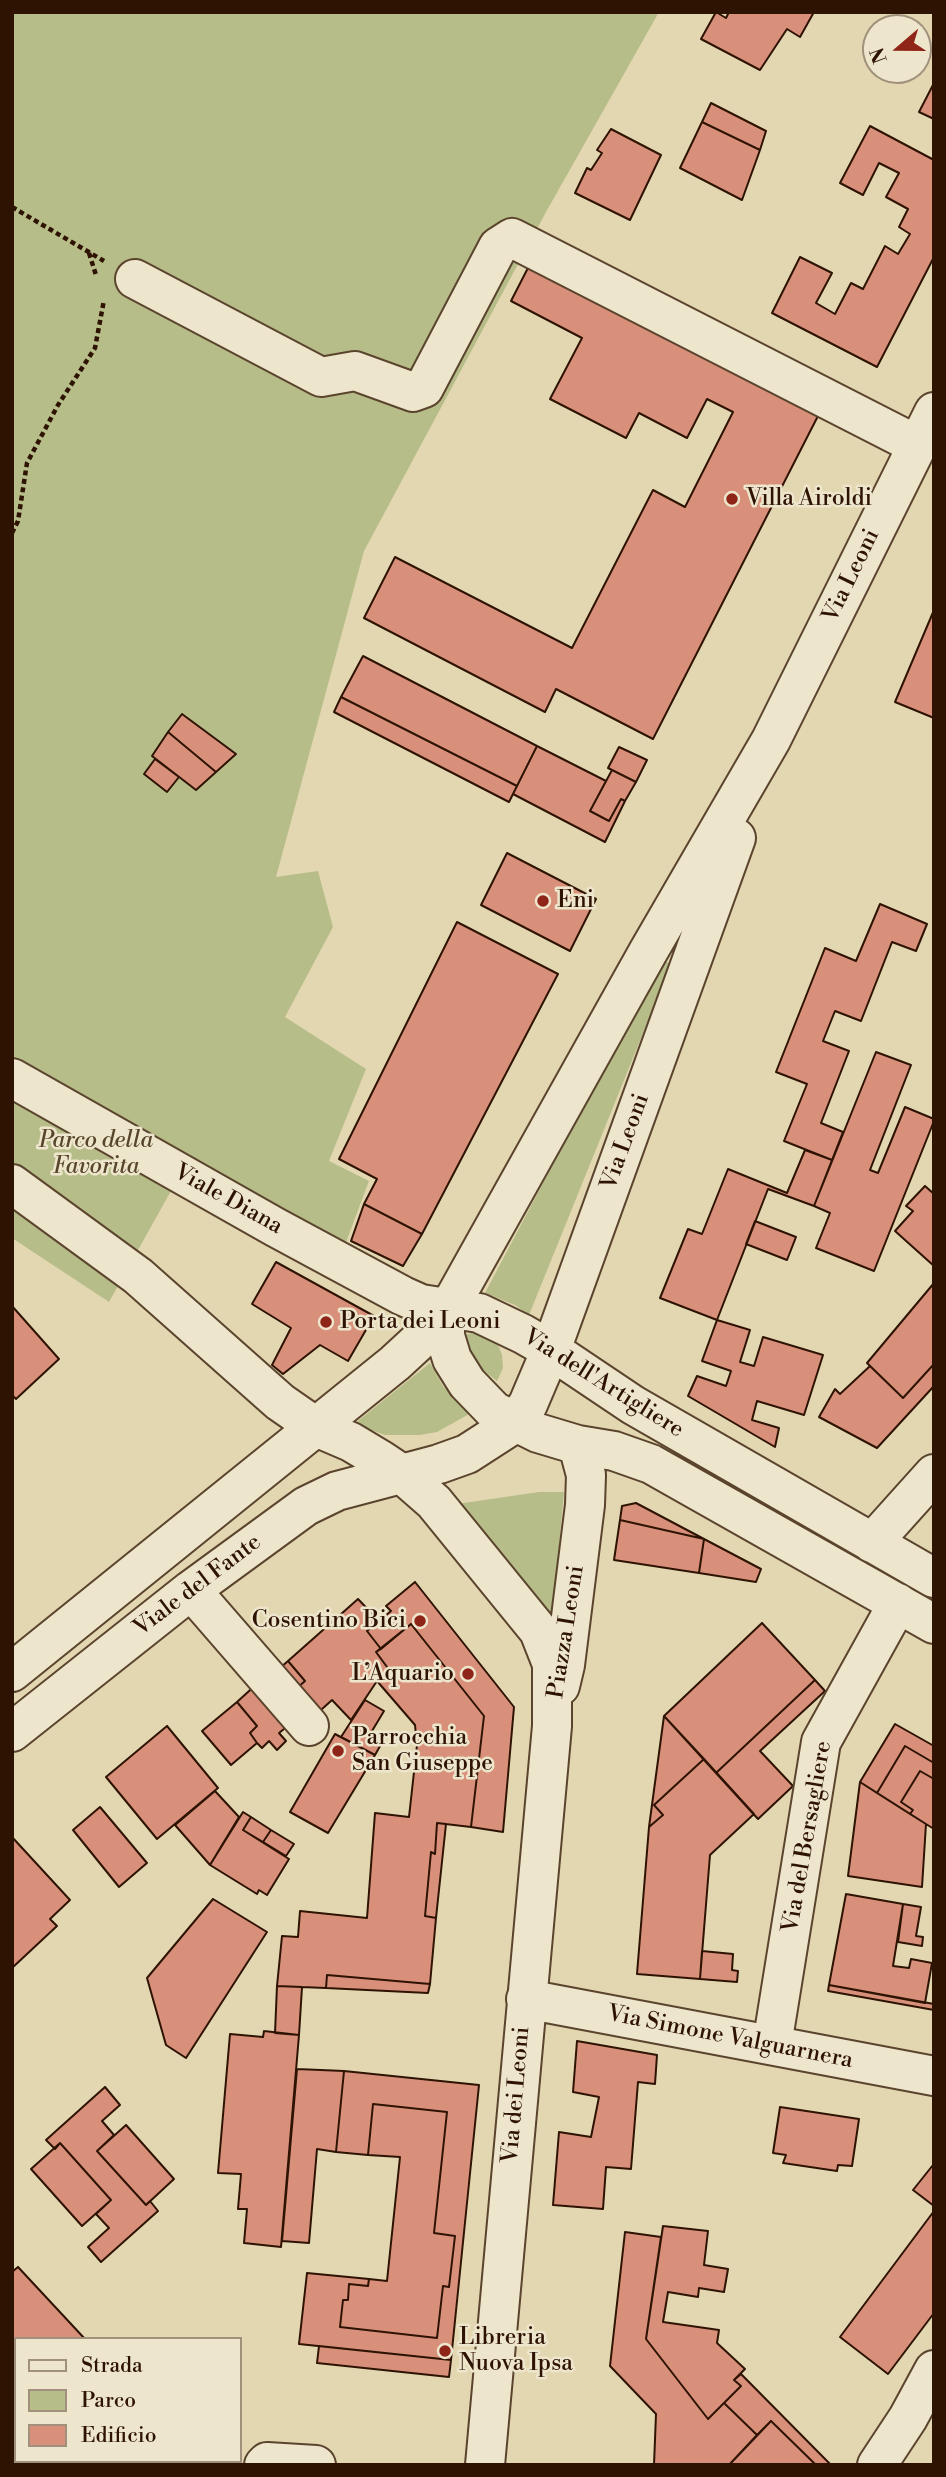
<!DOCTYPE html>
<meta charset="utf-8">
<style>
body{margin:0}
#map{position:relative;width:946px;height:2477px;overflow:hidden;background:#e3d7b1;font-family:"Libre Bodoni",serif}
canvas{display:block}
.frame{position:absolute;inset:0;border:14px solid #2e1303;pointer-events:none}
.legend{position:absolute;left:14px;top:2337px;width:228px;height:126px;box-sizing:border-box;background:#ede5cc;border:2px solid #a1917c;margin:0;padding:9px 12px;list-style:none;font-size:21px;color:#2e1303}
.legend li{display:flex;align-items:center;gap:14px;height:35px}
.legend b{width:35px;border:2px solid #a1917c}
.north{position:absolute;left:862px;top:14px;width:70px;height:70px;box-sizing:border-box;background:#ede5cc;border:2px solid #a1917c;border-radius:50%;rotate:250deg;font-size:19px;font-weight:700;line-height:28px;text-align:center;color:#2e1303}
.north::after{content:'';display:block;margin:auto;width:24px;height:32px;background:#8f2418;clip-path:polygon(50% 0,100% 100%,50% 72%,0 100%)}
</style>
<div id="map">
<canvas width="946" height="2477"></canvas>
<div class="frame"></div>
<ul class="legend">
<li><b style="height:9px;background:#ede5cc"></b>Strada</li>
<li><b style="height:19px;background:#b7bd89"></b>Parco</li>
<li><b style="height:19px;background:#d8907a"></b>Edificio</li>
</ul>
<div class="north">N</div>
</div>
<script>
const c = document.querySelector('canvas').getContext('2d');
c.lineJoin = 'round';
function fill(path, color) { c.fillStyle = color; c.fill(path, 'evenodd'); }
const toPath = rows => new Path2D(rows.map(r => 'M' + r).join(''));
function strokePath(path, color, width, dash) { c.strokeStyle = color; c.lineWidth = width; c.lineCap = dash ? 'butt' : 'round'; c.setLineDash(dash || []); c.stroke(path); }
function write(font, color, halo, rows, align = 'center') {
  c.font = font + ' "Libre Bodoni",serif'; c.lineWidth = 5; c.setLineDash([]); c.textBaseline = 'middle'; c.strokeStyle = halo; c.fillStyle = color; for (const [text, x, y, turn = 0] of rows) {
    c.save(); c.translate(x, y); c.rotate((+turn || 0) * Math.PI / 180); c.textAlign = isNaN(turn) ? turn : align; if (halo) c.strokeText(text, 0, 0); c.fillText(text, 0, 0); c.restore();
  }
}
fill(toPath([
 [12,12,659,12,546,212,364,551,276,877,318,871,333,927,285,1017,366,1069,329,1161,369,1181,342,1253,186,1164,109,1302,12,1238],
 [661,959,671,964,529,1315,515,1305,485,1293],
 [478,1332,497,1342,502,1355,503,1368,497,1381,475,1364,469,1355,463,1335],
 [430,1363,443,1386,471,1413,437,1432,420,1435,385,1435,354,1424],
 [539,1492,564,1492,552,1622,457,1504]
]), '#b7bd89');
const building = toPath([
 [716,12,726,18,729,12,814,12,800,37,787,29,760,70,701,39,716,12],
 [934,83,934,119,919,112,934,83],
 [711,103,766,131,760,150,702,122,711,103],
 [702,122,760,150,742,200,680,168,702,122],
 [870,126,934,160,934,257,877,367,772,313,800,257,832,273,816,303,835,314,851,283,863,289,885,246,898,254,910,234,899,227,908,209,886,197,899,173,879,163,863,195,840,183,870,126],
 [611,129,661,155,630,220,575,193,587,168,591,170,602,153,597,150,611,129],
 [531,262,820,412,653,739,556,689,545,712,364,618,395,557,572,648,653,490,685,507,733,412,707,399,687,438,639,413,626,438,550,399,582,338,511,301,531,262],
 [934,610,934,718,895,702,934,610],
 [363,656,537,746,517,786,341,697,363,656],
 [341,697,517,786,509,802,334,712,341,697],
 [182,714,236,754,216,772,168,732,182,714],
 [168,732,216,772,196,790,152,756,168,732],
 [537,746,606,781,590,811,609,821,621,799,625,801,605,842,513,794,537,746],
 [619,747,647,760,636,782,608,768,619,747],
 [155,759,179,777,167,792,144,774,155,759],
 [612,770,636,782,625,801,621,799,609,821,590,811,612,770],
 [507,853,596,899,570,951,481,905,507,853],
 [880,904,927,924,916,951,892,942,861,1021,835,1011,823,1041,849,1051,821,1123,843,1132,832,1160,784,1141,807,1084,776,1072,825,948,856,961,880,904],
 [457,922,558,974,422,1234,364,1204,377,1179,339,1159,457,922],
 [876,1052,911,1065,870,1170,878,1173,905,1107,934,1119,934,1121,874,1271,816,1248,830,1213,814,1206,876,1052],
 [805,1150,832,1160,814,1206,768,1189,717,1320,660,1298,688,1229,702,1234,728,1169,787,1193,805,1150],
 [925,1186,934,1194,934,1266,895,1231,913,1211,906,1206,925,1186],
 [364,1204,422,1234,403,1266,351,1241,364,1204],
 [755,1221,796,1237,787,1260,746,1244,755,1221],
 [276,1262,374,1316,348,1361,320,1345,283,1374,272,1365,291,1328,252,1304,276,1262],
 [934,1283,934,1364,903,1398,867,1363,934,1283],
 [12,1306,59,1359,16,1399,12,1395,12,1306],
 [717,1320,750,1330,740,1362,754,1366,763,1337,823,1355,804,1415,757,1401,752,1420,779,1428,775,1447,688,1396,697,1376,726,1386,731,1371,702,1361,717,1320],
 [934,1364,934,1386,877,1448,819,1417,835,1389,840,1394,870,1366,903,1398,934,1364],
 [636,1503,704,1539,620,1520,622,1506,636,1503],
 [620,1520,704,1539,699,1573,614,1560,620,1520],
 [704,1539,761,1569,756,1582,699,1573,704,1539],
 [415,1582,514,1707,503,1832,471,1827,484,1716,411,1624,381,1649,367,1631,391,1611,386,1606,415,1582],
 [358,1599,379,1621,367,1631,381,1649,376,1652,390,1671,377,1681,351,1720,332,1700,311,1719,290,1694,305,1681,288,1661,358,1599],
 [762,1623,815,1680,716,1773,664,1716,762,1623],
 [411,1624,484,1716,471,1827,437,1823,435,1854,431,1852,425,1916,436,1918,430,1984,327,1975,326,1988,277,1986,282,1936,298,1937,300,1911,367,1918,375,1813,409,1817,417,1745,415,1725,377,1681,390,1671,376,1652,411,1624],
 [288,1661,305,1681,290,1694,272,1675,288,1661],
 [815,1680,825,1691,760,1751,793,1786,758,1819,716,1773,815,1680],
 [260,1681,294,1721,279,1733,286,1741,277,1750,269,1741,262,1748,257,1743,250,1733,257,1726,237,1702,260,1681],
 [365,1700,384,1711,372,1731,384,1739,375,1755,341,1737,365,1700],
 [237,1702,257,1726,250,1733,257,1743,231,1765,202,1731,237,1702],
 [664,1716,704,1759,654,1805,663,1815,649,1827,664,1716],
 [895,1724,934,1746,934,1763,905,1746,877,1793,860,1782,895,1724],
 [167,1726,218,1788,157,1839,106,1777,167,1726],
 [335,1734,375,1755,328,1833,290,1812,335,1734],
 [905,1746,934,1763,934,1779,920,1771,901,1802,913,1810,910,1814,877,1793,905,1746],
 [704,1759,754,1814,710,1855,700,1979,637,1974,649,1827,663,1815,654,1805,704,1759],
 [920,1771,934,1779,934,1829,910,1814,913,1810,901,1802,920,1771],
 [860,1782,926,1824,922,1887,848,1876,860,1782],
 [215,1791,239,1817,210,1865,175,1825,215,1791],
 [100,1807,147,1863,119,1887,73,1830,100,1807],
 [243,1812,251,1817,243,1830,289,1859,267,1895,259,1890,257,1894,210,1865,243,1812],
 [251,1817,271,1830,263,1842,243,1830,251,1817],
 [437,1823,446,1824,436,1918,425,1916,431,1852,435,1854,437,1823],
 [271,1830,294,1844,286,1856,263,1842,271,1830],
 [12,1837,70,1900,50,1919,57,1926,12,1968,12,1837],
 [846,1894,903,1904,893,1966,909,1968,911,1959,932,1963,925,2003,829,1985,846,1894],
 [213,1899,267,1932,186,2058,166,2045,147,1978,213,1899],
 [903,1904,921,1907,916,1936,923,1937,922,1946,898,1942,903,1904],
 [702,1951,733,1954,732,1970,738,1971,737,1982,700,1979,702,1951],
 [327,1975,430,1984,428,1993,326,1988,327,1975],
 [829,1985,934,2004,934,2010,828,1991,829,1985],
 [277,1986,302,1987,299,2035,275,2033,277,1986],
 [264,2031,299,2035,281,2247,244,2243,247,2209,238,2209,241,2174,218,2173,230,2034,263,2037,264,2031],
 [577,2041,657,2055,655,2084,638,2082,631,2169,606,2167,603,2209,553,2205,559,2132,591,2137,599,2097,573,2092,577,2041],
 [297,2069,344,2071,336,2152,317,2149,309,2243,282,2241,297,2069],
 [344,2071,479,2085,451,2360,299,2344,307,2273,369,2279,368,2286,349,2284,348,2300,343,2300,340,2327,437,2338,443,2286,449,2287,455,2236,434,2233,447,2112,373,2104,368,2155,336,2152,344,2071],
 [105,2087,120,2105,102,2121,114,2135,97,2151,146,2205,150,2201,158,2211,101,2262,88,2247,109,2228,96,2214,111,2200,60,2143,55,2149,46,2140,105,2087],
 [373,2104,447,2112,434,2233,455,2236,449,2287,443,2286,437,2338,340,2327,343,2300,348,2300,349,2284,368,2286,369,2279,387,2281,400,2157,368,2155,373,2104],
 [780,2107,859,2119,852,2166,838,2165,837,2171,783,2163,786,2155,773,2153,780,2107],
 [126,2125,174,2179,146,2205,97,2151,126,2125],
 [60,2143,111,2200,82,2226,31,2169,60,2143],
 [933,2165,934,2166,934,2206,913,2190,933,2165],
 [934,2211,934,2313,888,2374,840,2337,934,2211],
 [663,2226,708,2231,704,2265,728,2269,724,2292,699,2288,698,2297,668,2292,663,2322,719,2330,717,2343,745,2369,734,2380,741,2386,708,2419,646,2339,663,2226],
 [625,2232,661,2237,646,2339,708,2419,724,2403,757,2435,729,2465,654,2465,656,2414,610,2366,625,2232],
 [18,2267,85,2339,16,2339,16,2400,12,2396,12,2272,18,2267],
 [319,2346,451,2360,449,2377,317,2363,319,2346],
 [741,2374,831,2465,816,2465,771,2421,757,2435,724,2403,741,2386,734,2380,741,2374],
 [771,2421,816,2465,729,2465,771,2421],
 [73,2461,144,2461,140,2465,76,2465,73,2461]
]);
fill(building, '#d8907a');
strokePath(building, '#2e1303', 2);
const minor = toPath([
 [135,279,321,377,355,371,413,392,424,388,498,247,512,238,917,445],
 [12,1078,275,1227,403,1296,421,1304,479,1313,523,1334,551,1350,633,1405,934,1578],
 [12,1184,138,1276,280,1402,316,1427,351,1442,381,1460,402,1474,434,1502,539,1631,552,1664,552,1726,485,2465],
 [449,1308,445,1323,445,1336,452,1359,467,1383,494,1411,538,1433,578,1445,614,1451,651,1464,934,1624],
 [872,1543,934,1474],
 [191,1590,309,1726],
 [12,1672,395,1363,434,1327,449,1308,648,952,771,740,934,412],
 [560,1686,565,1665,585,1505,586,1475,578,1445],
 [12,1732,191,1590,306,1506,337,1491,439,1464,467,1454,515,1423,528,1404,551,1350,736,838],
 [526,1999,934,2076],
 [772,2045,821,1742,898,1603],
 [264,2465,267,2462,316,2465],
 [877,2465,908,2418,934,2370]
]);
strokePath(minor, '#5b442e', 42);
strokePath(toPath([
 [12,207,104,261],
 [89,253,96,275],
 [12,533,18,521,27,463,58,405,95,348,104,300]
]), '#2e1303', 4.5, [5, 3.5]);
strokePath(minor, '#ede5cc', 38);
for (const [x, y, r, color] of [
 [732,499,7,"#8f2418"],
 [543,901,7,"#8f2418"],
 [326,1322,7,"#8f2418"],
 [420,1621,7,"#8f2418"],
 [468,1674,7,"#8f2418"],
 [338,1751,7,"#8f2418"],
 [445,2351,7,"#8f2418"]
]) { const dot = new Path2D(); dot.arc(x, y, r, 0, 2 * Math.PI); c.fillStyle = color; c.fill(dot); strokePath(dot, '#ede5cc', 2.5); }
write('23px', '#2e1303', '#ede5cc', [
 ["Villa Airoldi",746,499],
 ["Eni",557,901],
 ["Porta dei Leoni",340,1322],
 ["Cosentino Bici",406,1621,"right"],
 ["L’Aquario",454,1674,"right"],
 ["Parrocchia",352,1738],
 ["San Giuseppe",352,1764],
 ["Libreria",459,2338],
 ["Nuova Ipsa",459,2364]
], 'left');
write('23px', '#2e1303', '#ede5cc', [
 ["Via Leoni",852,576,-64],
 ["Via Leoni",626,1142,-70],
 ["Viale Diana",228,1200,29],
 ["Via dell'Artigliere",603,1384,32],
 ["Viale del Fante",198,1586,-37],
 ["Piazza Leoni",567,1632,-81],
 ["Via del Bersagliere",808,1837,-80],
 ["Via Simone Valguarnera",730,2038,11],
 ["Via dei Leoni",517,2095,-85]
]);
write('italic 23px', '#57462b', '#ede5cc', [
 ["Parco della",96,1141],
 ["Favorita",96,1167]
]);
</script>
